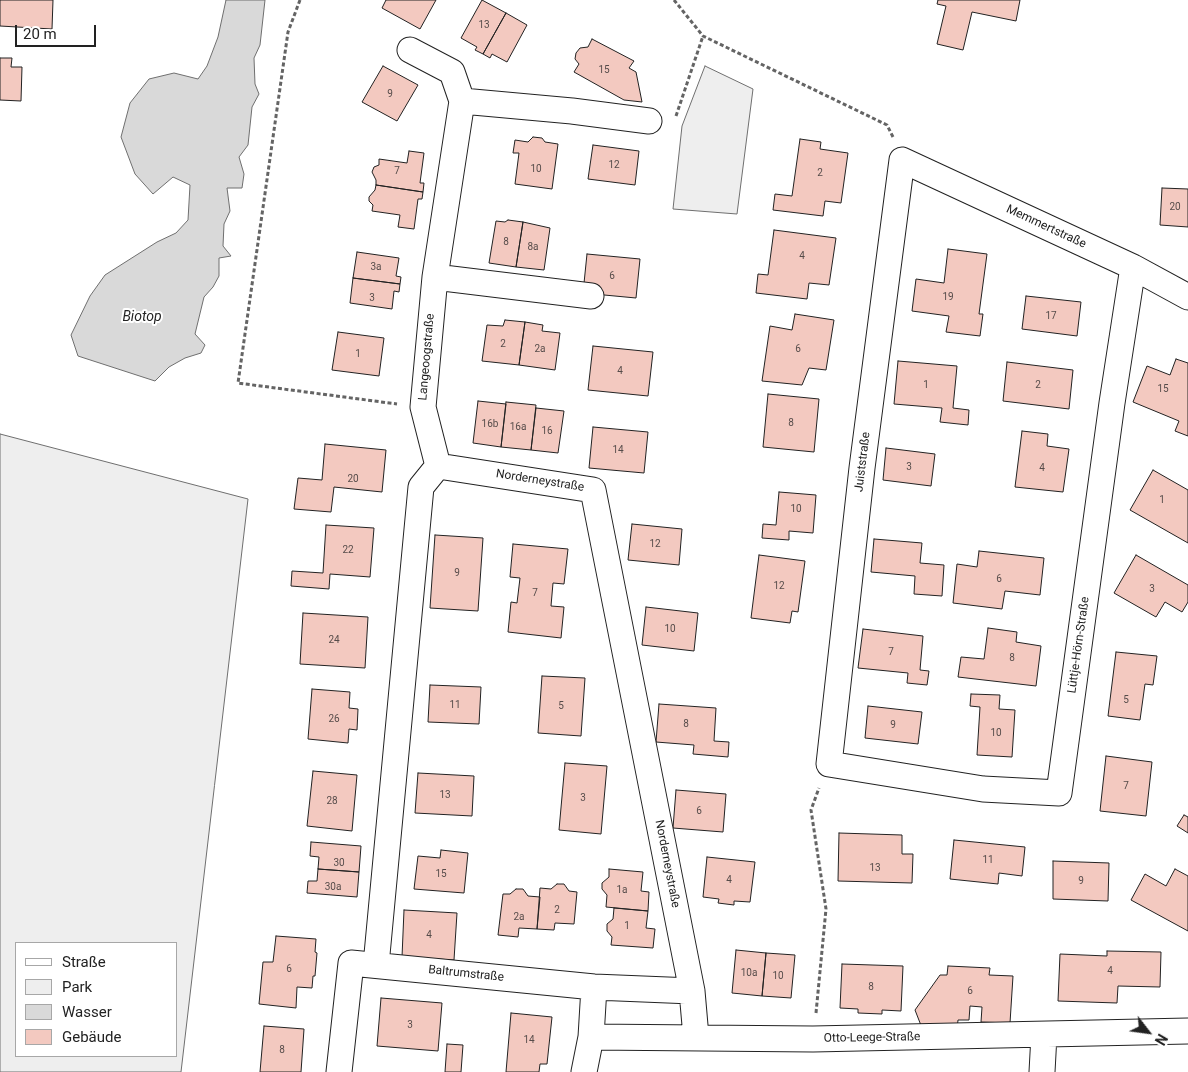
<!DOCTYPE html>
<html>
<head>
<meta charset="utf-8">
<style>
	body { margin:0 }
	#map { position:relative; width:1188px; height:1072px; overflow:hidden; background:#fff; font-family:Roboto,sans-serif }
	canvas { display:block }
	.legend { position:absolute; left:15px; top:942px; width:162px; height:115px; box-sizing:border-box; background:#fff; border:1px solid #a7a7a7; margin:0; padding:6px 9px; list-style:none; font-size:15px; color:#222 }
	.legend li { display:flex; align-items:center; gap:10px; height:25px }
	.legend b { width:25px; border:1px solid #a7a7a7 }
	.north { position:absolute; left:1123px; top:1007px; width:50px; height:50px; -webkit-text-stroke:4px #fff; paint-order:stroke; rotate:120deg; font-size:14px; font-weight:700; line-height:20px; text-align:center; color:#222 }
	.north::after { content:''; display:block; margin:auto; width:18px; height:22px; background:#222; clip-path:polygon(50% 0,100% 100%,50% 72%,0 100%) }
	.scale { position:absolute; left:15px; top:25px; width:81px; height:22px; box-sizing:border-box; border:2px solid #222; border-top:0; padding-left:6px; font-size:15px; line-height:18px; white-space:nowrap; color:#222; -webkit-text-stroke:4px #fff; paint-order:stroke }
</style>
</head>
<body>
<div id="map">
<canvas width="1188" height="1072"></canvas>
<ul class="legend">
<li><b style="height:6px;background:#fff"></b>Straße</li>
<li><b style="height:14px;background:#eee"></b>Park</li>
<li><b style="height:14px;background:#d9d9d9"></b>Wasser</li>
<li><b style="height:14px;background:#f3c9c0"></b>Gebäude</li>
</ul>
<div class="north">N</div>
<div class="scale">20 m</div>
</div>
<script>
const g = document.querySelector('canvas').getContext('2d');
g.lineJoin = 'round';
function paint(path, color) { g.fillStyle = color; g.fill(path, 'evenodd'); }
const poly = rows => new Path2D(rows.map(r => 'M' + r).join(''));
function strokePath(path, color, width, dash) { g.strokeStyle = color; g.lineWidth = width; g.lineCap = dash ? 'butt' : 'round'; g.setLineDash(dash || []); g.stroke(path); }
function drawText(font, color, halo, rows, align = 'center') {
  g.font = font + ' Roboto,sans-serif'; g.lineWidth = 4; g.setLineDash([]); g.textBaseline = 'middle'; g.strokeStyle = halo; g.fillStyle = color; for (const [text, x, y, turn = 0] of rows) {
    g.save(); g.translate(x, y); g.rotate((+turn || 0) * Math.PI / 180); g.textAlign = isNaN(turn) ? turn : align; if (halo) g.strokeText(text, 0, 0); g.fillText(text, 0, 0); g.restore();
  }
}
const green = poly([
	[705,66,753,89,737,214,673,209,682,126,705,66],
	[0,434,248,499,181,1072,0,1072,0,434],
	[176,943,176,1056,16,1056,16,943,176,943]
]);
const water = poly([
	[226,0,265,0,260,45,254,58,255,84,259,94,252,107,248,145,239,157,244,174,242,188,227,188,230,211,224,224,223,246,231,256,219,258,219,276,213,287,204,297,195,334,205,345,201,353,185,358,169,367,155,381,78,356,71,335,90,296,105,275,157,242,176,233,188,220,190,185,173,177,153,194,135,174,121,137,130,103,149,79,174,73,198,79,207,66,218,37,226,0]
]);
const building = poly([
	[0,0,53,0,52,29,0,26,0,0],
	[386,0,436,0,420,29,382,8,386,0],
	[482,0,506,13,483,54,475,50,477,47,461,38,482,0],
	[938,0,1020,0,1016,21,972,12,963,50,937,44,946,6,937,4,938,0],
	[506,13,527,25,507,62,492,54,490,58,483,54,506,13],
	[592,39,634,61,629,68,636,72,642,102,624,100,574,72,579,64,575,59,576,53,580,48,588,47,592,39],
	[0,58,12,58,11,67,22,67,21,101,0,100,0,58],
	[383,66,418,85,397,121,362,102,383,66],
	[533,137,542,138,545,142,558,144,552,189,515,184,519,153,513,153,515,140,528,142,533,137],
	[800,139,821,142,820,149,848,153,841,203,825,201,823,216,773,210,775,194,792,196,800,139],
	[593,145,639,151,635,185,588,179,593,145],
	[409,151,424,153,420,183,424,183,423,192,376,185,376,180,372,172,374,167,379,165,379,159,407,163,409,151],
	[376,185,423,192,422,199,418,199,414,229,398,227,400,215,372,211,373,205,369,201,369,197,375,190,376,185],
	[1162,188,1188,189,1188,227,1160,225,1162,188],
	[508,220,523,222,516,267,489,263,496,221,505,222,508,220],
	[523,222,550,228,544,270,516,267,523,222],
	[774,230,836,238,829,285,809,283,807,299,756,293,758,274,768,275,774,230],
	[948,249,987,254,979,314,983,314,980,336,946,332,949,316,912,311,916,279,944,283,948,249],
	[357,252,399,258,396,276,401,277,400,284,353,278,357,252],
	[587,254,640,259,636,298,583,293,587,254],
	[353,278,400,284,399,292,394,291,392,309,350,303,353,278],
	[1026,296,1081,302,1077,336,1022,329,1026,296],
	[795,314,834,320,826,370,809,368,802,385,762,381,770,326,792,330,795,314],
	[505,320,525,322,519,365,482,361,487,325,503,326,505,320],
	[525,322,543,325,542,331,560,333,555,370,519,365,525,322],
	[338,332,384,338,379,376,332,370,338,332],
	[593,346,653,352,648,396,588,390,593,346],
	[1176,359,1188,363,1188,436,1175,431,1179,421,1133,402,1147,366,1170,375,1176,359],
	[898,361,957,366,953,408,969,410,968,425,940,422,942,408,894,404,898,361],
	[1007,362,1073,370,1069,409,1003,401,1007,362],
	[768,394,819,399,814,452,763,447,768,394],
	[478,401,506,404,501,447,473,443,478,401],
	[506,402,536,405,531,450,501,447,506,402],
	[536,408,564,411,558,453,531,450,536,408],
	[593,427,648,432,644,473,589,468,593,427],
	[1022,431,1048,434,1047,446,1069,449,1063,492,1015,487,1022,431],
	[325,444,386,450,382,492,334,487,331,512,294,509,298,478,322,480,325,444],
	[886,448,935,454,931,486,883,480,886,448],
	[1153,470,1188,490,1188,543,1130,510,1153,470],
	[779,492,816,495,813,533,789,531,789,540,762,538,763,524,776,525,779,492],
	[632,524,682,529,679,565,628,560,632,524],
	[326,525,374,528,370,577,330,574,329,589,291,586,292,571,323,573,326,525],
	[435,535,483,538,478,611,430,608,435,535],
	[874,539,922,543,920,563,944,565,942,596,914,594,915,576,871,572,874,539],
	[513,544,568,549,564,584,553,583,551,606,564,607,561,638,508,632,511,602,517,603,520,578,510,577,513,544],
	[979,551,1044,558,1040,595,1005,591,1002,609,953,603,957,564,977,567,979,551],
	[759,555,805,561,798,612,792,611,790,623,751,618,759,555],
	[1136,555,1188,585,1188,602,1182,612,1165,602,1156,617,1114,593,1136,555],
	[646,607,698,613,694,651,642,645,646,607],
	[303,613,368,617,365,668,300,664,303,613],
	[988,628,1017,632,1016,642,1041,646,1036,686,958,677,961,657,984,659,988,628],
	[863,629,923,636,920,670,929,671,927,685,907,683,908,673,858,668,863,629],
	[1116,652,1157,656,1153,685,1145,684,1140,720,1108,716,1116,652],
	[542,676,585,678,581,736,538,733,542,676],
	[430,685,481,687,479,724,428,722,430,685],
	[312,689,350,692,349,708,358,709,357,730,349,729,348,743,308,739,312,689],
	[971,694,1000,695,999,709,1015,710,1012,757,977,755,980,707,970,706,971,694],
	[659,704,716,708,714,741,729,742,728,757,693,754,694,745,656,742,659,704],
	[868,706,922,712,918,744,865,738,868,706],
	[1106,756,1152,762,1146,816,1100,811,1106,756],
	[565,763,607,766,601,834,559,830,565,763],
	[313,771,357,775,352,831,307,826,313,771],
	[418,773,474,776,472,816,415,813,418,773],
	[676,790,726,794,723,832,673,828,676,790],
	[1184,815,1188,817,1188,833,1177,826,1184,815],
	[839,833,902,835,902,854,913,854,912,883,838,881,839,833],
	[954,840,1025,847,1022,876,999,873,998,884,950,879,954,840],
	[311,842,361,846,359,872,318,869,319,857,310,856,311,842],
	[441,850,468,853,464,893,414,889,418,856,440,858,441,850],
	[707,857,755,862,750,902,734,901,734,905,718,903,719,899,703,897,707,857],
	[1053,861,1109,863,1108,901,1053,899,1053,861],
	[318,869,359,872,357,897,307,893,308,881,317,881,318,869],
	[609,869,643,872,641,891,649,892,648,911,606,907,607,895,602,889,602,883,609,877,609,869],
	[1175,869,1188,876,1188,931,1131,900,1145,874,1166,886,1175,869],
	[557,884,564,884,569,891,577,892,574,924,555,923,554,930,537,929,540,888,551,889,557,884],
	[516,889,523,889,528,896,540,897,537,929,519,928,518,937,498,935,503,894,510,894,516,889],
	[614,908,648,911,646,928,655,929,653,948,611,945,612,937,607,931,607,924,613,919,614,908],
	[404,910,457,913,454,960,402,957,404,910],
	[276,936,316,939,315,952,317,953,315,976,313,976,312,988,297,987,296,1008,259,1004,263,962,273,962,276,936],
	[736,950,766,953,762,996,732,993,736,950],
	[1107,951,1161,952,1160,987,1118,986,1117,1003,1058,1001,1060,954,1107,956,1107,951],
	[766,953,795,955,791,998,762,996,766,953],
	[842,964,903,966,901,1011,882,1010,882,1014,858,1013,858,1009,840,1008,842,964],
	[948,966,990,968,989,975,1013,976,1010,1023,981,1022,982,1007,970,1006,969,1020,958,1020,957,1030,922,1028,915,1010,940,975,947,975,948,966],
	[381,998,442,1003,438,1051,377,1046,381,998],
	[511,1013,552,1017,547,1064,540,1064,539,1072,506,1072,511,1013],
	[264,1026,304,1029,301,1072,260,1072,264,1026],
	[447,1044,463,1045,461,1072,445,1072,447,1044]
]);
const path = poly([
	[300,0,288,32,238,383,397,404],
	[674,0,703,36,887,125,893,137],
	[676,116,703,36],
	[816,1013,826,909,811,810,819,788]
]);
const street = poly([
	[410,50,452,72,462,101],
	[1133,267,1112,403,1059,793,983,789,829,764,862,468,902,160,1133,267,1188,297],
	[435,277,591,296],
	[438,466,423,407,435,277,462,101,572,111,649,121],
	[376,965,421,487,438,466,593,490,692,991,696,1037],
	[591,1037,594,987],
	[339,1072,351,963,594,987,692,991],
	[584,1072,591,1037,813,1039,1188,1031],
	[1042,1072,1044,1035]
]);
const numberNames = [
	["13",484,25],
	["15",604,70],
	["9",390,94],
	["12",614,165],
	["10",536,169],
	["7",397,171],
	["2",820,173],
	["20",1175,207],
	["8",506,242],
	["8a",533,247],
	["4",802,256],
	["3a",376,267],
	["6",612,276],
	["19",948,297],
	["3",372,298],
	["17",1051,316],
	["2",503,344],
	["2a",540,349],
	["6",798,349],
	["1",358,354],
	["4",620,371],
	["1",926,385],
	["2",1038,385],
	["15",1163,389],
	["8",791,423],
	["16b",490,424],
	["16a",518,427],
	["16",547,431],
	["14",618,450],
	["3",909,467],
	["4",1042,468],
	["20",353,479],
	["1",1162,500],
	["10",796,509],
	["12",655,544],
	["22",348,550],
	["9",457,573],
	["6",999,579],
	["12",779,586],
	["3",1152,589],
	["7",535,593],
	["10",670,629],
	["24",334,640],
	["7",891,652],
	["8",1012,658],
	["5",1126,700],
	["11",455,705],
	["5",561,706],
	["26",334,719],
	["8",686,724],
	["9",893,725],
	["10",996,733],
	["7",1126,786],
	["13",445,795],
	["3",583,798],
	["28",332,801],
	["6",699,811],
	["11",988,860],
	["30",339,863],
	["13",875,868],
	["15",441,874],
	["4",729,880],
	["9",1081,881],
	["30a",333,887],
	["1a",622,890],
	["2",557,910],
	["2a",519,917],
	["1",627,926],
	["4",429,935],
	["6",289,969],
	["4",1110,971],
	["10a",749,973],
	["10",778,976],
	["8",871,987],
	["6",970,991],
	["3",410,1025],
	["14",529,1040],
	["8",282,1050]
];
const streetNames = [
	["Memmertstraße",1046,227,25],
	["Langeoogstraße",427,357,-85],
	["Juiststraße",863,462,-83],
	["Norderneystraße",540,481,9],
	["Lüttje-Hörn-Straße",1079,645,-82],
	["Norderneystraße",667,864,79],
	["Baltrumstraße",466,974,6],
	["Otto-Leege-Straße",872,1038,-1]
];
const waterNames = [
	["Biotop",142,317]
];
paint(green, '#eee');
strokePath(green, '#6f6f6f', 1);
paint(water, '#d9d9d9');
strokePath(water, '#6f6f6f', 1);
paint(building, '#f3c9c0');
strokePath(building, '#222', 1);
strokePath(street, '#222', 27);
strokePath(path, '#646464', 3, [4, 2.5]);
strokePath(street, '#fff', 25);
drawText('10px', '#564c4a', null, numberNames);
drawText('12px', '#222', '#fff', streetNames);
drawText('italic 14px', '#222', '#fff', waterNames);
</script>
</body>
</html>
